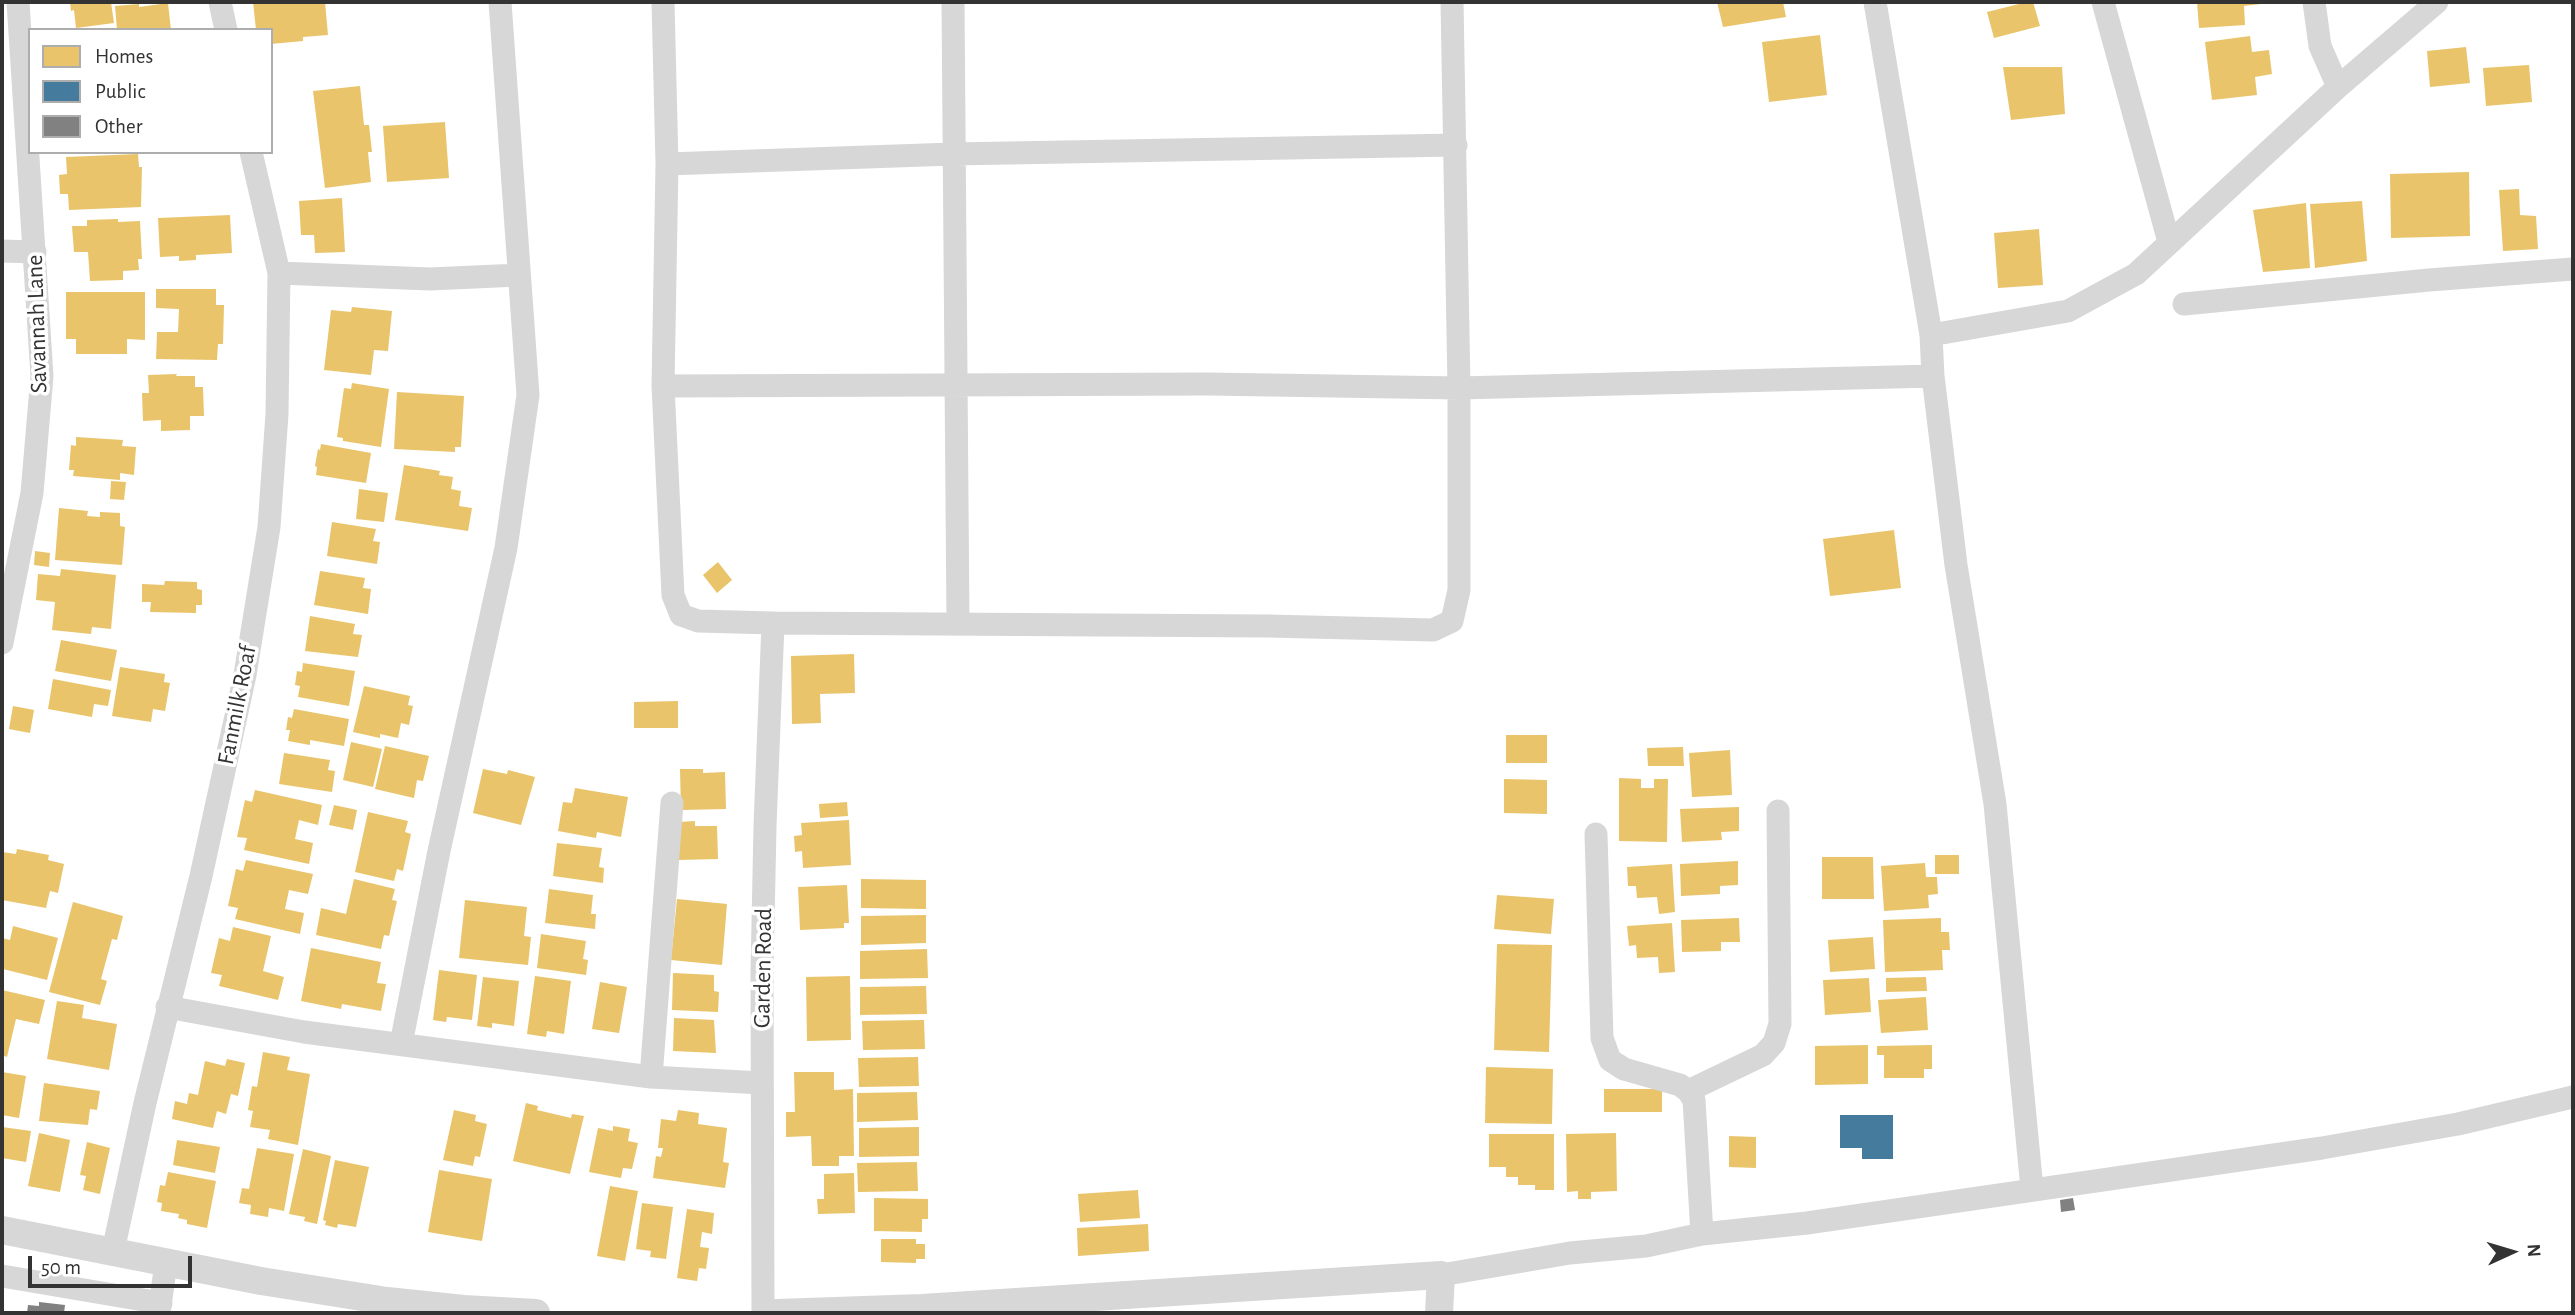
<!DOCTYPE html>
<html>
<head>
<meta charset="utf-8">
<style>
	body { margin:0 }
	#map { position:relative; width:2575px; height:1315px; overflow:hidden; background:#fff; font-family:"Alegreya Sans",sans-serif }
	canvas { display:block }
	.frame { position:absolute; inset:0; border:4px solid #333; pointer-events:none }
	.legend { position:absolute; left:28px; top:28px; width:245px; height:126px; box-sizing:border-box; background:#fff; border:2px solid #adadad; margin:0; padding:9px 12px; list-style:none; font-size:21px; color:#333 }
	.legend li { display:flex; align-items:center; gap:14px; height:35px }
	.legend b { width:35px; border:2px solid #adadad }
	.north { position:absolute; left:2477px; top:1217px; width:70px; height:70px; -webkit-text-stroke:5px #fff; paint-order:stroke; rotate:86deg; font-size:19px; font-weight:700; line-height:28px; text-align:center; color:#333 }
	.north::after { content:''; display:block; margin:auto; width:24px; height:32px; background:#333; clip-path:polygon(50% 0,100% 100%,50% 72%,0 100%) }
	.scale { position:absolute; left:28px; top:1256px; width:164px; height:32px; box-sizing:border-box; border:4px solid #333; border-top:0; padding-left:9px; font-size:21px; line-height:24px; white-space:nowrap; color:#333; -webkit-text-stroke:5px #fff; paint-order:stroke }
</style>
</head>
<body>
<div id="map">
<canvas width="2575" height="1315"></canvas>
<div class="frame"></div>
<ul class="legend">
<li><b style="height:19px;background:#e9c46a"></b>Homes</li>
<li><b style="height:19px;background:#457b9d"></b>Public</li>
<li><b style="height:19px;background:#818181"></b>Other</li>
</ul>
<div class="north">N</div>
<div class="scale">50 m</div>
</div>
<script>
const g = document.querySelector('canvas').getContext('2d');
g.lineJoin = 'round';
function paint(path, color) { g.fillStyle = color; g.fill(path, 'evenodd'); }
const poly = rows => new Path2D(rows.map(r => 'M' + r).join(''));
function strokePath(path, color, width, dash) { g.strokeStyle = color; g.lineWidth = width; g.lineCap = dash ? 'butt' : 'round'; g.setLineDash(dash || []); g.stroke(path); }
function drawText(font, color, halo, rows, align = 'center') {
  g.font = font + ' "Alegreya Sans",sans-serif'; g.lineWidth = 7; g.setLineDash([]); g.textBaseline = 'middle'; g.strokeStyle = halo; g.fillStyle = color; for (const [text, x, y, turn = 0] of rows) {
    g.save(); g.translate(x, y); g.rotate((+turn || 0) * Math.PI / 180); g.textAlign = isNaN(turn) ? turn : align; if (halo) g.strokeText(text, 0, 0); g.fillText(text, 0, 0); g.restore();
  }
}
const homes = poly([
	[70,2,111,2,114,23,76,28,74,10,71,11],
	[253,2,325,2,328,35,303,37,303,41,271,44,271,30,256,30],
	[1717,2,1783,2,1786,17,1723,27],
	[2027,2,2033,2,2040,26,1994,38,1987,12],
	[2197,2,2261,2,2261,4,2244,6,2245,25,2199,28],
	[168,3,171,30,117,30,115,6,139,4,139,7],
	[1820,35,1827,95,1769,102,1762,42],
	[2250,36,2252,52,2269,50,2272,74,2255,77,2257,95,2212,100,2205,42],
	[2466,47,2470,83,2430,87,2427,51],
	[2529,65,2532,102,2486,106,2483,68],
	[2003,67,2062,67,2065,114,2011,120],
	[360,86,364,125,369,125,372,152,368,152,371,182,325,188,313,91],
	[445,122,449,178,387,182,383,126],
	[138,154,139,167,142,167,141,207,69,210,68,194,60,194,59,175,67,174,66,157],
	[2469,172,2470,236,2391,238,2390,174],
	[2519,189,2520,215,2536,216,2538,249,2503,251,2499,190],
	[342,198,345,252,315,253,314,235,301,235,299,201],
	[2362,201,2367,261,2315,268,2310,204],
	[2306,203,2310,268,2263,272,2253,210],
	[230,215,232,253,196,255,196,260,179,261,179,256,160,257,158,218],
	[118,219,118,222,140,221,142,259,138,259,139,270,123,271,123,280,90,281,88,252,74,252,72,226,87,226,87,220],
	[2039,229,2043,285,1998,288,1994,233],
	[156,289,216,289,216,305,224,305,223,344,218,344,217,360,156,359,157,332,178,332,179,309,156,308],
	[66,292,145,292,145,340,127,339,127,354,76,354,76,339,66,339],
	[352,307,392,311,388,351,374,350,371,375,324,370,331,310,351,312],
	[177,374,176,376,195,376,195,387,203,387,204,416,190,416,190,430,161,431,161,420,143,421,142,393,149,393,148,375],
	[352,383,389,389,381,447,343,441,343,438,337,437,344,388,351,389],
	[397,392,464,396,461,447,455,447,455,452,394,449],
	[76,437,123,440,122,446,136,447,134,475,120,473,120,480,73,476,74,470,69,470,71,445,76,446],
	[321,444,371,453,366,483,316,475,317,467,315,466,318,449,320,450],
	[404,465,440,471,439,475,453,477,451,489,461,491,459,506,472,508,468,531,395,520],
	[111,481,126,482,124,500,110,499],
	[359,489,388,493,384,522,356,519],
	[59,508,88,511,87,516,100,517,100,512,120,513,120,526,125,527,122,565,55,560],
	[332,522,376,529,373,541,380,542,377,564,327,556],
	[1894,530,1901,588,1830,596,1823,539],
	[35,551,50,553,49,567,34,565],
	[718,562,732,580,717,593,703,575],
	[61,569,116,575,111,629,92,627,91,634,52,630,55,602,36,600,38,574,60,576],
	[320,571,365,578,363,588,371,589,368,614,314,605],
	[165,581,197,582,197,589,202,590,202,605,196,605,196,613,150,612,151,602,142,602,142,584,164,585],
	[310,616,355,624,353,634,362,635,358,657,305,651],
	[61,640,117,650,111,681,55,671],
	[854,654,855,693,820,694,821,723,792,724,791,656],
	[303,663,355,671,349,706,298,697,300,686,295,685,297,671,302,672],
	[120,667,165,674,164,682,170,683,165,711,153,709,151,722,112,716],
	[53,679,111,690,108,706,94,704,92,717,48,709],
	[364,686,410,696,408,705,413,706,409,725,401,723,398,738,380,734,380,738,353,732],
	[678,701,678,728,634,728,634,702],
	[13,706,34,710,30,733,9,729],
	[294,709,349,719,344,746,310,740,310,745,288,741,290,730,286,730,288,717,292,718],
	[1506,735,1547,735,1547,763,1506,763],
	[351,742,382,749,373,787,343,780],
	[385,746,429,756,423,781,417,780,414,798,375,789],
	[1683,747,1684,766,1648,766,1647,748],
	[1730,750,1732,795,1692,797,1689,753],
	[284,753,330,760,328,770,335,771,332,792,279,784],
	[483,769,507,774,508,770,535,777,521,825,473,813],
	[680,769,703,769,703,773,725,772,726,809,681,810],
	[1619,778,1641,779,1641,788,1654,788,1654,779,1668,779,1667,842,1619,841],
	[1504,779,1547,780,1547,814,1504,813],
	[575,788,628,797,621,837,597,832,596,838,558,831,563,802,572,803],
	[255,790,322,805,318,825,299,820,295,839,313,843,309,864,244,850,247,838,237,837,245,800,252,802],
	[847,802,848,816,820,818,819,804],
	[334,805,357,810,353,830,329,825],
	[1739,807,1739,831,1721,832,1722,840,1682,842,1680,809],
	[368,812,408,821,405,832,411,834,403,871,397,869,394,881,355,872],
	[849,820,851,865,803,868,802,851,795,852,794,836,802,835,801,823],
	[695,821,695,826,717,826,718,859,678,860,678,822],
	[557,843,602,848,599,867,604,868,603,883,553,876],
	[17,849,49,855,48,860,64,864,58,893,50,891,46,908,2,900,2,852,16,854],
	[1935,855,1959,855,1959,874,1935,874],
	[1822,857,1873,857,1874,899,1822,899],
	[246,860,313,874,308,894,289,890,285,909,304,913,300,934,235,919,238,908,228,906,236,869,243,871],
	[1738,861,1738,885,1720,886,1720,894,1681,896,1680,864],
	[1925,863,1926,877,1937,877,1938,894,1928,895,1929,908,1884,911,1881,866],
	[1672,864,1675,912,1659,914,1657,897,1637,898,1636,886,1628,886,1627,867],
	[354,879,395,889,392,900,397,901,389,936,384,935,381,949,316,935,321,908,346,914],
	[861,879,926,880,926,909,861,908],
	[847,885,849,923,844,923,844,928,800,930,798,887],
	[549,889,593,895,591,914,596,914,595,929,545,923],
	[1497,895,1554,899,1551,934,1494,929],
	[677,899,727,904,722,965,671,960],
	[465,900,527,907,524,936,531,937,528,965,459,958],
	[73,902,123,916,117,940,112,939,101,979,107,981,100,1005,49,992],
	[926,915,926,943,861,945,861,916],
	[1739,918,1740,942,1721,942,1721,951,1682,952,1681,920],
	[1941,918,1941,932,1949,932,1950,950,1942,950,1943,970,1885,972,1883,920],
	[1672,923,1675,972,1659,973,1658,957,1637,958,1636,945,1629,946,1627,926],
	[13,926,58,938,47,980,3,969,2,938,10,940],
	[233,927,271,936,263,971,284,977,278,1000,219,986,222,975,211,973,219,938,230,941],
	[541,934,586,941,583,959,588,960,586,975,537,968],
	[1873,937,1875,969,1830,972,1828,940],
	[1497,944,1552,945,1549,1052,1494,1050],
	[311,948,381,962,377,983,386,984,381,1011,342,1004,341,1009,301,1001],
	[927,949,928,978,860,979,860,951],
	[439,970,477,975,472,1020,447,1017,446,1022,433,1020],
	[673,973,714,975,714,991,719,992,718,1012,672,1010],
	[535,976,571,981,564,1034,547,1031,546,1037,527,1034],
	[850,976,851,1040,807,1041,806,977],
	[483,977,519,981,514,1026,492,1023,492,1028,477,1026],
	[1926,977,1927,991,1886,992,1886,978],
	[1869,978,1871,1012,1825,1015,1823,980],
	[600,982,627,987,619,1033,592,1029],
	[926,986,927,1014,860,1015,860,987],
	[2,990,45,1000,39,1024,16,1019,7,1057,2,1055],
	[1926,997,1928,1030,1881,1033,1878,1000],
	[57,1001,84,1005,82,1018,117,1024,109,1070,47,1059],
	[674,1018,714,1020,716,1053,673,1051],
	[924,1020,925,1049,863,1050,862,1021],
	[1868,1045,1868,1084,1815,1085,1815,1046],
	[1932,1045,1932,1069,1924,1069,1924,1078,1884,1078,1884,1055,1877,1055,1877,1046],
	[263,1052,290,1057,287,1070,310,1074,298,1145,268,1139,270,1130,250,1127,253,1111,248,1110,252,1086,257,1087],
	[918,1057,919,1086,859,1087,858,1058],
	[227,1059,245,1063,238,1096,231,1094,226,1114,217,1111,213,1128,172,1119,175,1101,187,1104,189,1093,198,1095,205,1061,225,1066],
	[1486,1067,1553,1069,1552,1124,1485,1123],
	[2,1072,26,1076,19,1118,2,1115],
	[794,1072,834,1072,834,1090,853,1089,854,1156,839,1156,839,1166,812,1166,811,1136,786,1137,786,1112,795,1112],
	[44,1083,100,1091,97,1110,90,1109,88,1125,39,1121],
	[1604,1089,1662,1089,1662,1112,1604,1112],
	[917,1092,918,1120,857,1122,857,1093],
	[526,1103,538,1106,537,1110,571,1118,572,1114,584,1116,570,1174,513,1161],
	[454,1110,476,1115,475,1121,487,1124,480,1157,475,1156,473,1166,443,1160],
	[678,1110,699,1113,698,1124,727,1128,723,1162,729,1163,725,1188,653,1178,656,1156,661,1157,663,1148,658,1148,661,1119,676,1121],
	[613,1126,630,1129,628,1141,638,1143,632,1169,623,1168,621,1178,589,1172,598,1128,613,1131],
	[2,1127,31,1131,26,1162,2,1158],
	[919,1127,919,1156,859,1157,859,1128],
	[39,1133,70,1140,60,1192,28,1186],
	[1616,1133,1617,1191,1591,1192,1591,1199,1578,1199,1578,1191,1567,1192,1566,1134],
	[1489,1134,1554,1134,1554,1190,1535,1190,1535,1185,1518,1185,1518,1177,1506,1177,1506,1167,1489,1167],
	[1729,1136,1756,1137,1756,1168,1729,1167],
	[177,1140,220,1147,215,1173,173,1165],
	[87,1142,110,1148,100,1194,83,1190,86,1176,80,1175],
	[257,1148,294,1154,284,1211,269,1208,268,1217,250,1214,251,1205,239,1203,242,1188,249,1189],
	[303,1149,331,1156,317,1224,304,1221,305,1217,289,1214],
	[335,1160,369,1167,356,1227,338,1224,337,1228,325,1225,326,1221,323,1220],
	[917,1162,918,1191,858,1192,857,1163],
	[439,1170,492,1179,482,1241,428,1232],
	[168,1172,216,1181,207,1228,187,1224,187,1220,178,1218,179,1214,161,1211,162,1203,157,1202,160,1185,165,1186],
	[854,1173,855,1213,818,1214,817,1199,824,1199,824,1174],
	[610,1186,638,1191,625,1261,597,1256],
	[1138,1190,1140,1218,1080,1222,1078,1194],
	[874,1198,928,1199,928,1219,922,1219,922,1232,874,1231],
	[642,1203,673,1207,666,1259,650,1257,651,1251,636,1249],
	[687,1209,714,1213,712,1234,702,1232,700,1247,709,1248,706,1269,699,1268,697,1281,677,1278],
	[1148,1224,1149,1251,1078,1256,1077,1228],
	[881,1239,916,1239,916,1244,925,1244,925,1259,916,1259,916,1263,881,1262]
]);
const public = poly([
	[1840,1115,1893,1115,1893,1159,1862,1159,1862,1148,1840,1148]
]);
const building = poly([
	[2073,1198,2075,1210,2061,1212,2060,1200],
	[39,1302,65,1305,64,1313,27,1313,28,1305,39,1306]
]);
const minor = poly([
	[220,2,226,30],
	[663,2,667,164,663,386,673,595,681,615,698,621,773,623,1268,626,1433,630,1452,621,1459,590,1459,388,1452,2],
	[953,2,958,623],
	[1875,2,1931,335,1933,376,1956,565,1995,804,2032,1189],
	[2103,2,2169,242],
	[2314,2,2320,46,2338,87],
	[667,164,953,154,1456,145],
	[2,251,35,252],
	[279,273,430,279,519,275],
	[2184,304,2429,280,2573,269],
	[1931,335,2068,311,2136,274,2338,87,2437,2],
	[663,386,1208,384,1459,388,1933,376],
	[2,643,32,493,42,376,18,2],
	[1596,834,1602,1038,1610,1060,1624,1069,1680,1085,1688,1091,1694,1100,1702,1234],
	[167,1007,304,1032,651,1077,762,1083],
	[401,1044,439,851,506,548,528,395,500,2],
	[651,1077,672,803],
	[1688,1091,1763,1055,1774,1043,1780,1024,1778,811],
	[113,1251,145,1103,201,876,245,675,269,527,277,414,279,273,251,152],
	[1441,1275,1570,1253,1646,1246,1702,1234,1807,1223,2322,1148,2458,1124,2573,1097],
	[2,1276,161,1303],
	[159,1313,166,1263],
	[763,1313,762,972,765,826,773,623]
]);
const tertiary = poly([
	[2,1230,261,1281,387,1301,464,1309,536,1313],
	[777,1313,922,1308,1441,1275,1439,1313]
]);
const streetNames = [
	["Savannah Lane",37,324,-92],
	["Fanmilk Roaf",237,705,-79],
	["Garden Road",763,968,-89]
];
paint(homes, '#e9c46a');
paint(public, '#457b9d');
paint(building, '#818181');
strokePath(minor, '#d7d7d7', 23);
strokePath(tertiary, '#d7d7d7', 28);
drawText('24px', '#333', '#fff', streetNames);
</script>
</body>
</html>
